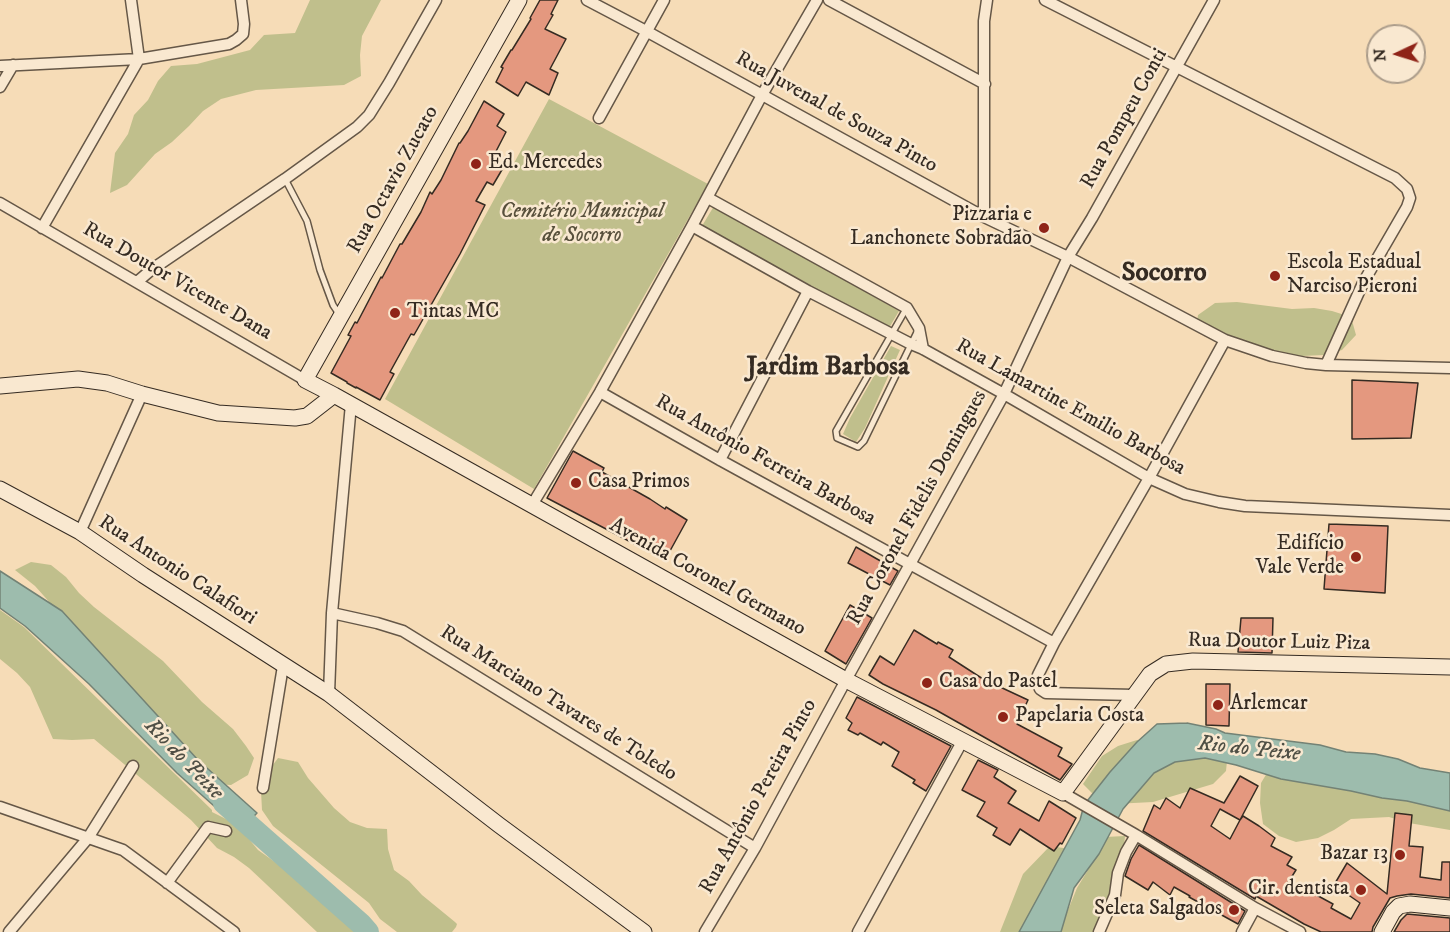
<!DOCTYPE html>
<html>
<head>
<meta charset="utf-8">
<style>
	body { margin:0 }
	#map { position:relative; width:1450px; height:932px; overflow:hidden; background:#f6dcb7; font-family:"IM FELL DW Pica",serif }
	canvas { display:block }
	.north { position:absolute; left:1366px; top:24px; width:60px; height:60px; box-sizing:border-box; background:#f9e8d0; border:2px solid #ab9c8a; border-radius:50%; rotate:266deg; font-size:16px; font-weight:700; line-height:24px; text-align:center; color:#352b22 }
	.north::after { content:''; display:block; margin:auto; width:21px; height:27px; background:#8f2418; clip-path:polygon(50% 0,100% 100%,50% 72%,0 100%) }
</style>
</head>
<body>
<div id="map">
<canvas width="1450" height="932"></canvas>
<div class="north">N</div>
</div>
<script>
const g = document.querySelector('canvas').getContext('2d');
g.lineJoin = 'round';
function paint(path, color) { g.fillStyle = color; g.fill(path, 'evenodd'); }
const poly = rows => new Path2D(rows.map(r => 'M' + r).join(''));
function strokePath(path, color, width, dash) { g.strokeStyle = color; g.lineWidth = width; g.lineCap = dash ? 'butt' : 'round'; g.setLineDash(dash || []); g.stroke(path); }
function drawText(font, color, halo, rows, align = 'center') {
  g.font = font + ' "IM FELL DW Pica",serif'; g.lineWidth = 5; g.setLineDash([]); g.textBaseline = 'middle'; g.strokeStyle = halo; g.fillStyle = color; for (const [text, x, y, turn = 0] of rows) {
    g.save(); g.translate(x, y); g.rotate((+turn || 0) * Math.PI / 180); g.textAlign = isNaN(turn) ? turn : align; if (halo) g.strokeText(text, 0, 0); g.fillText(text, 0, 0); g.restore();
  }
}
const green = poly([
	[310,0,381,0,362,36,360,55,361,76,344,85,256,90,221,99,203,111,189,126,172,142,155,154,127,185,110,193,115,153,128,134,134,115,148,100,158,81,171,66,197,64,250,50,264,35,295,33],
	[549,99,708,184,534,489,385,399],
	[714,206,899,311,889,328,702,226],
	[1237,302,1292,309,1314,308,1332,311,1351,317,1356,335,1342,350,1324,355,1302,356,1284,354,1228,335,1210,333,1196,328,1198,315,1215,303],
	[891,346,900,350,865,428,856,442,843,434,850,418],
	[31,562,51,565,66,577,79,593,94,607,163,661,202,702,233,729,246,746,254,758,248,775,231,785,212,784,35,586,15,570],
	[0,610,24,627,212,810,212,812,230,821,245,834,258,850,337,906,337,909,354,917,368,932,317,932,249,868,234,857,217,848,191,820,94,739,72,740,53,739,30,687,17,673,0,659],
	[1195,736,1228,751,1226,771,1213,784,1153,802,1114,804,1097,798,1083,784,1102,756,1118,746,1137,740],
	[278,758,298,762,308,778,334,808,350,822,367,828,387,829,388,849,394,870,409,881,422,895,455,922,457,924,456,927,452,932,397,932,380,919,369,903,273,826,262,810,261,791,267,773],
	[1270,768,1450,795,1450,830,1409,823,1389,817,1351,819,1334,830,1318,838,1296,842,1279,836,1263,824,1260,803,1261,783],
	[1125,836,1123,856,1101,932,1059,932,1077,888,1088,870,1094,853,1105,837],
	[1050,846,1070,849,1036,932,1000,932,1023,874]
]);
const water = poly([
	[0,571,62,611,198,760,257,813,241,830,177,773,89,684,25,626,0,608,0,571],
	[1187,723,1216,729,1225,733,1320,745,1346,752,1375,754,1398,759,1420,768,1450,773,1450,811,1407,801,1382,798,1351,791,1281,779,1236,765,1205,758,1175,762,1154,773,1123,809,1099,854,1074,888,1061,932,1019,932,1080,820,1084,805,1110,772,1137,742,1157,724,1187,723]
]);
const river = poly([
	[224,803,361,924,368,932]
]);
const building = poly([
	[540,0,558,0,551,14,553,15,545,29,566,39,550,69,558,73,549,95,526,82,518,96,496,82,503,68,501,67,511,50,512,50,531,19,530,18,540,0],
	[484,101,504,114,497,126,506,132,491,161,503,168,493,185,487,182,476,201,485,205,460,254,414,335,411,334,390,372,394,374,380,400,356,387,356,388,347,383,347,382,331,373,351,336,348,335,355,322,357,323,381,277,382,278,400,244,402,244,421,212,430,192,432,194,441,180,459,143,460,143,468,131,484,101],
	[1352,380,1418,383,1411,438,1352,439,1352,380],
	[573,451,604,468,602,472,650,499,665,509,666,507,687,520,665,560,547,498,573,451],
	[1329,524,1388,526,1385,593,1324,589,1329,524],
	[856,547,898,571,890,585,848,563,856,547],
	[850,605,872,618,846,664,825,651,850,605],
	[1241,618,1273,618,1272,653,1238,652,1241,618],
	[914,630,937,644,938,642,953,650,949,657,983,679,1028,700,1017,724,1062,748,1058,756,1072,764,1060,780,936,710,883,684,869,675,880,656,894,665,914,630],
	[1206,684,1230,684,1229,726,1206,725,1206,684],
	[857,697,951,746,926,791,913,783,915,780,892,766,899,752,883,742,881,745,860,733,858,735,848,730,852,723,846,718,857,697],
	[978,760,998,770,994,777,1016,791,1008,803,1039,821,1049,801,1076,818,1062,844,1060,843,1054,851,1020,829,1010,845,993,835,997,828,977,816,985,802,962,790,978,760],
	[1240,776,1258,786,1240,820,1243,816,1259,826,1275,838,1271,846,1292,857,1287,865,1296,870,1287,884,1308,894,1309,891,1333,904,1331,908,1351,919,1360,903,1334,885,1347,863,1387,894,1395,813,1412,815,1409,846,1423,847,1420,877,1441,880,1442,862,1450,862,1450,898,1411,894,1397,896,1390,898,1373,927,1372,932,1321,932,1304,924,1256,896,1255,899,1143,831,1154,805,1160,809,1166,798,1180,808,1190,788,1224,803,1240,776],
	[1220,809,1240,820,1230,839,1211,826,1220,809],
	[1139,845,1245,911,1238,924,1189,897,1190,896,1174,887,1170,895,1153,882,1148,890,1125,876,1131,859,1139,845],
	[1407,914,1450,918,1450,932,1394,932,1401,920,1407,914]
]);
const lane = poly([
	[285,179,307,221,320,270,333,305,339,314],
	[906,309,836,431,837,438,858,447,864,441,918,330]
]);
const street = poly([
	[587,0,646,31,984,217,1068,257,1225,340,1272,356,1306,363,1326,365,1450,368],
	[829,0,985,84],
	[1045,0,1395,178,1407,189,1410,198,1407,207,1363,283,1326,365],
	[0,66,139,59,229,44,236,40,243,34,244,24,241,0],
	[0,87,13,65],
	[599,118,664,0],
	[708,198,907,308,919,328,923,349],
	[0,203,305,380],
	[984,217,984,21,987,0],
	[692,226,808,291,911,344,923,349,1004,394,1149,478,1185,494,1219,502,1245,506,1450,515],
	[42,228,139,59,131,0],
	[137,282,151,270,285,179,357,127,369,115,389,83,436,0],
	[600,392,720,460,1054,643],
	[720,460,808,291],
	[532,505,600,392,692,226,762,95,817,0],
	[80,532,142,394],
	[332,613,377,623,403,631,755,848],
	[329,694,332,613,351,404],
	[1134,695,1046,693,1040,689,1037,682,1038,675,1054,643,1149,478,1225,340],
	[263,788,283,666],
	[1063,793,1136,835,1255,908,1300,932],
	[0,807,123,850,234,932],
	[167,883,208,827,226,831],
	[9,932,88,838,133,766],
	[705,932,755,848,846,680,1004,394,1068,257,1092,218,1214,0],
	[858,932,963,740],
	[1099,932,1115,895,1118,873,1126,852,1136,835],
	[1242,932,1255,908]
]);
const secondary = poly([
	[519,0,305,380,334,395,846,680,1063,793,1150,674,1166,664,1193,661,1450,667],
	[0,386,78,379,107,383,142,394,218,413,295,418,307,416,334,395],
	[0,489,80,532,143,575,329,694,499,825,644,932],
	[1382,932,1393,912,1399,906,1410,904,1450,908]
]);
const markers = [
	[476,164,6,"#8f2418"],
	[1044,228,6,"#8f2418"],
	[1275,276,6,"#8f2418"],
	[395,313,6,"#8f2418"],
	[576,483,6,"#8f2418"],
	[1356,557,6,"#8f2418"],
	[927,683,6,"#8f2418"],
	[1218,705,6,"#8f2418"],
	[1003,717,6,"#8f2418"],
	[1400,855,6,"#8f2418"],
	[1361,890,6,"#8f2418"],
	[1234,910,6,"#8f2418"]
];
const streetNames = [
	["Rua Juvenal de Souza Pinto",836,113,29],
	["Rua Pompeu Conti",1125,119,-61],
	["Rua Octavio Zucato",394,180,-61],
	["Rua Doutor Vicente Dana",177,282,30],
	["Rua Lamartine Emilio Barbosa",1070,408,29],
	["Rua Antônio Ferreira Barbosa",765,461,29],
	["Rua Coronel Fidelis Domingues",918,508,-61],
	["Rua Antonio Calafiori",177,571,33],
	["Avenida Coronel Germano",707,578,29],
	["Rua Doutor Luiz Piza",1279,643,1],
	["Rua Marciano Tavares de Toledo",558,704,32],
	["Rua Antônio Pereira Pinto",759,797,-61]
];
const poiNames = [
	["Ed. Mercedes",488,164],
	["Pizzaria e",1032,216,"right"],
	["Lanchonete Sobradão",1032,240,"right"],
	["Escola Estadual",1287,264],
	["Narciso Pieroni",1287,288],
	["Tintas MC",407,313],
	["Casa Primos",588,483],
	["Edifício",1344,545,"right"],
	["Vale Verde",1344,569,"right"],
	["Casa do Pastel",939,683],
	["Arlemcar",1230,705],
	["Papelaria Costa",1015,717],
	["Bazar 13",1388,855,"right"],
	["Cir. dentista",1349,890,"right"],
	["Seleta Salgados",1222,910,"right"]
];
const parkNames = [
	["Cemitério Municipal",582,213],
	["de Socorro",582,237]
];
const waterNames = [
	["Rio do Peixe",1249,750,6],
	["Rio do Peixe",183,760,46]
];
const districtNames = [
	["Socorro",1164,274],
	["Jardim Barbosa",828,368]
];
paint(green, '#c0bf8c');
paint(water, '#9dbcad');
strokePath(water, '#738275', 1.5);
strokePath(river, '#9dbcad', 22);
paint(building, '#e4987f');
strokePath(building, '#352b22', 1.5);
strokePath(lane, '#655747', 8);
strokePath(street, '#655747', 13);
strokePath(secondary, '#352b22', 17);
strokePath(lane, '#f9e8d0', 5);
strokePath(street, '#f9e8d0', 10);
strokePath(secondary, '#f9e8d0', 15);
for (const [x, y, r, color] of markers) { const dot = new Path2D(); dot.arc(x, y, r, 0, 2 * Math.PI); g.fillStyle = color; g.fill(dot); strokePath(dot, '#f9e8d0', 2); }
drawText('21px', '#352b22', '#f9e8d0', streetNames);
drawText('21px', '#352b22', '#f9e8d0', poiNames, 'left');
drawText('italic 21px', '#58503c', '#f9e8d0', parkNames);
drawText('italic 22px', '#4f4f45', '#f9e8d0', waterNames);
drawText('bold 27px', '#352b22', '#f9e8d0', districtNames);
</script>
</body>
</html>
